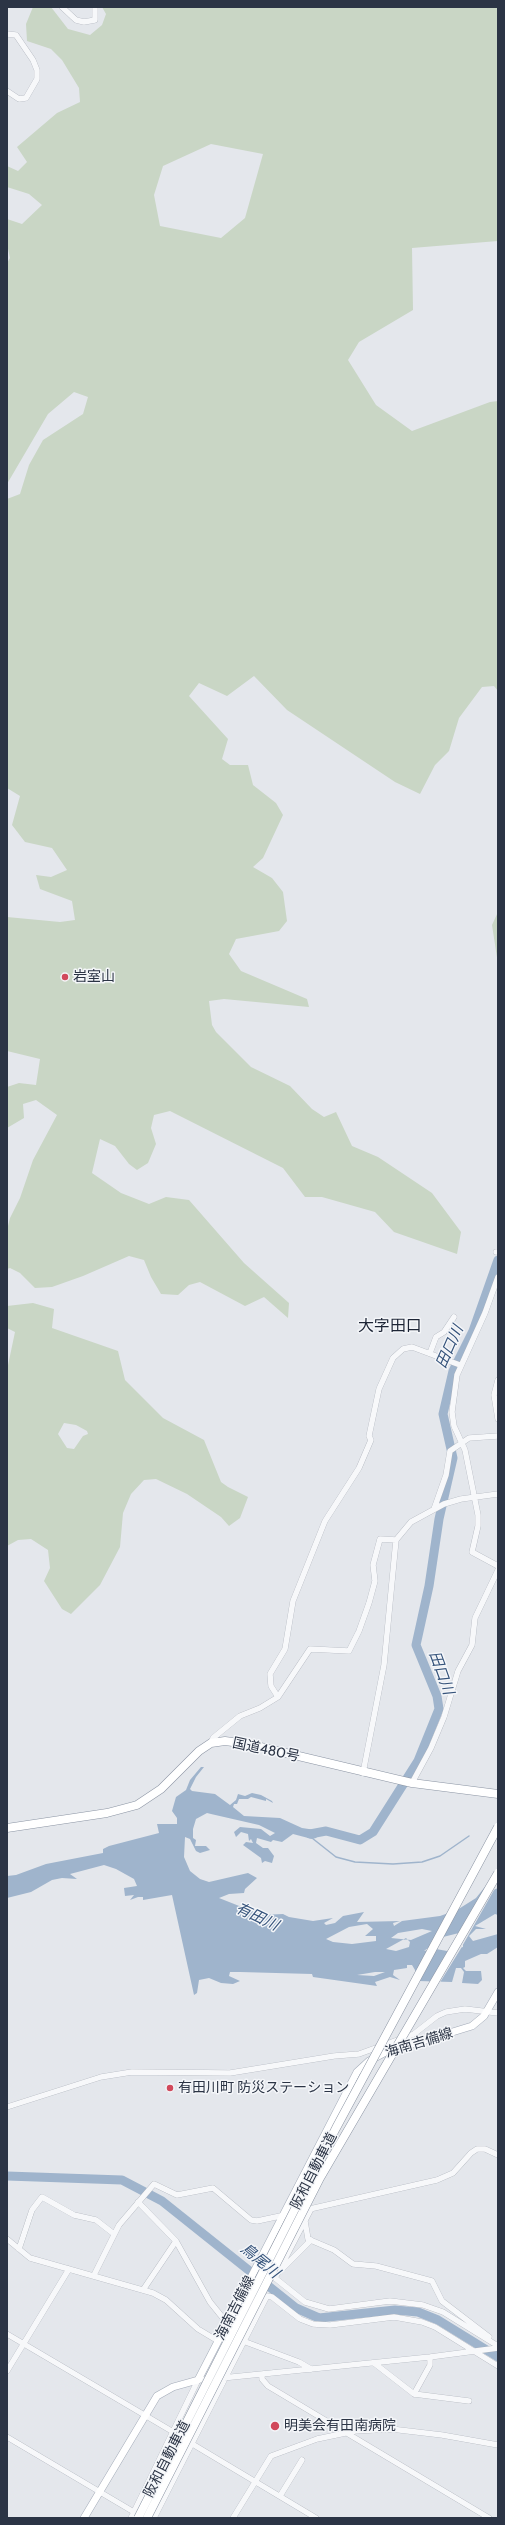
<!DOCTYPE html>
<html>
<head>
<meta charset="utf-8">
<style>
	body { margin:0 }
	#map { position:relative; width:505px; height:2525px; overflow:hidden; background:#e4e7ec; font-family:Cabin,sans-serif }
	canvas { display:block }
	.frame { position:absolute; inset:0; border:8px solid #2b3445; pointer-events:none }
</style>
</head>
<body>
<div id="map">
<canvas width="505" height="2525"></canvas>
<div class="frame"></div>
</div>
<script>
const g = document.querySelector('canvas').getContext('2d');
g.lineJoin = 'round';
function paint(path, color) { g.fillStyle = color; g.fill(path, 'evenodd'); }
const poly = rows => new Path2D(rows.map(r => 'M' + r).join(''));
function strokePath(path, color, width, dash) { g.strokeStyle = color; g.lineWidth = width; g.lineCap = dash ? 'butt' : 'round'; g.setLineDash(dash || []); g.stroke(path); }
function drawText(font, color, halo, rows, align = 'center') {
  g.font = font + ' Cabin,"Noto Sans JP",sans-serif'; g.lineWidth = 3; g.setLineDash([]); g.textBaseline = 'middle'; g.strokeStyle = halo; g.fillStyle = color; for (const [text, x, y, turn = 0] of rows) {
    g.save(); g.translate(x, y); g.rotate((+turn || 0) * Math.PI / 180); g.textAlign = isNaN(turn) ? turn : align; if (halo) g.strokeText(text, 0, 0); g.fillText(text, 0, 0); g.restore();
  }
}
const green = poly([
	[33,7,51,7,68,29,90,35,102,25,106,14,102,7,498,7,498,241,412,248,413,310,359,342,348,360,376,405,412,431,490,402,498,401,498,691,494,686,482,687,459,718,449,751,435,765,420,794,395,782,287,710,254,676,227,696,199,683,189,696,228,739,222,759,230,765,248,765,253,785,276,803,283,815,263,858,253,867,272,878,283,892,287,921,279,931,236,939,229,954,241,971,307,999,309,1007,224,999,209,1001,212,1025,216,1032,251,1067,290,1086,312,1109,324,1117,336,1112,352,1146,378,1157,432,1193,461,1232,457,1254,394,1232,375,1212,322,1197,305,1197,283,1168,170,1111,154,1115,151,1128,156,1144,148,1163,137,1170,129,1164,115,1146,100,1139,92,1173,121,1193,149,1204,166,1197,189,1200,244,1263,289,1303,288,1318,264,1297,245,1306,200,1282,189,1285,178,1295,161,1294,151,1277,144,1260,129,1256,83,1276,52,1287,35,1288,20,1273,10,1268,7,1269,7,1230,10,1218,20,1198,33,1160,57,1115,36,1100,23,1104,24,1118,7,1128,7,1087,19,1083,36,1085,40,1059,7,1051,7,917,60,922,75,920,72,901,40,889,36,875,51,877,67,870,52,848,25,842,12,825,20,796,7,788,7,499,20,494,29,465,43,440,83,414,88,397,74,392,48,414,7,484,7,263,10,258,7,244,7,219,22,224,42,205,29,194,7,187,7,166,18,171,27,162,17,147,57,113,80,102,79,88,62,60,51,49,27,41,26,24],
	[211,144,263,154,245,218,221,238,160,226,154,195,163,166],
	[498,912,498,964,492,925],
	[33,1303,54,1309,52,1328,118,1351,125,1380,163,1418,204,1440,221,1482,228,1487,248,1497,240,1518,229,1526,221,1517,187,1494,156,1479,144,1480,131,1494,123,1513,120,1547,100,1585,71,1614,62,1609,44,1581,50,1568,48,1550,31,1539,18,1540,7,1546,7,1370,15,1332,7,1328,7,1306],
	[64,1423,76,1425,87,1431,88,1434,83,1436,74,1449,67,1448,58,1434]
]);
const water = poly([
	[201,1767,204,1767,196,1777,190,1789,192,1791,215,1794,230,1805,236,1800,238,1794,245,1796,252,1793,261,1795,272,1801,273,1803,266,1799,266,1801,251,1797,248,1799,239,1799,237,1804,234,1804,233,1807,244,1816,280,1818,302,1828,322,1831,316,1838,312,1839,293,1834,282,1842,273,1840,271,1842,257,1838,256,1843,263,1848,268,1848,274,1856,272,1863,265,1861,262,1863,261,1858,243,1845,246,1842,253,1843,251,1839,249,1841,248,1834,241,1832,236,1837,234,1832,240,1827,261,1829,270,1836,275,1833,259,1825,211,1814,207,1813,196,1819,193,1829,193,1838,196,1840,195,1846,206,1846,210,1850,200,1853,196,1851,190,1839,185,1837,184,1857,190,1871,200,1879,209,1882,248,1873,257,1878,245,1889,244,1893,229,1894,219,1898,262,1915,283,1914,289,1917,313,1921,333,1918,324,1923,326,1925,335,1923,343,1916,364,1912,357,1922,400,1921,393,1923,394,1926,402,1921,440,1916,457,1910,476,1898,492,1878,491,1891,498,1888,498,1915,495,1914,475,1926,486,1929,476,1929,469,1936,473,1941,498,1934,498,1947,487,1954,481,1954,465,1961,465,1967,463,1968,466,1971,481,1971,482,1980,478,1984,462,1983,464,1972,461,1968,456,1968,452,1982,418,1981,415,1970,412,1965,407,1965,407,1968,394,1970,393,1975,400,1980,390,1977,375,1982,377,1986,313,1977,312,1974,240,1972,230,1972,229,1976,240,1981,233,1984,221,1983,209,1978,199,1980,197,1993,194,1995,172,1895,143,1900,143,1897,138,1897,130,1900,134,1895,125,1896,124,1888,137,1886,134,1879,116,1869,104,1865,70,1874,77,1879,62,1878,52,1880,31,1892,7,1898,7,1876,16,1875,46,1864,103,1853,103,1849,109,1846,159,1833,157,1824,177,1824,177,1818,172,1811,176,1797,186,1790,190,1780],
	[367,1924,373,1929,365,1936,376,1936,376,1941,352,1944,333,1942,326,1939,349,1927],
	[422,1929,432,1931,411,1940,391,1938,398,1933],
	[459,1933,463,1939,463,1947,447,1951,436,1949,424,1951,443,1937],
	[406,1938,410,1942,409,1947,396,1951,386,1949],
	[375,1972,385,1972,374,1976,357,1975]
]);
const pier = poly([
	[496,1869,498,1883,460,1950,439,1984,430,1983,457,1946,461,1945,458,1936]
]);
const stream = poly([
	[312,1838,336,1857,355,1862,393,1864,422,1862,440,1856,469,1836]
]);
const river = poly([
	[310,1834,326,1831,360,1840,373,1832,418,1761,439,1709,437,1696,416,1645,429,1586,439,1519,453,1458,443,1414,453,1371,473,1331,498,1260],
	[7,2176,122,2180,162,2201,296,2308,319,2318,395,2310,418,2312,438,2320,498,2357]
]);
const minor = poly([
	[62,7,76,20,84,22,95,20,95,7],
	[7,34,16,35,33,60,37,70,37,79,26,98,19,99,7,91],
	[496,1252,498,1252],
	[498,1277,485,1313,457,1375,452,1412,454,1426,465,1450,478,1515,478,1526,472,1552,498,1566],
	[430,1353,436,1337,444,1332,454,1317],
	[498,1380,494,1395,498,1419],
	[434,1509,446,1475,450,1451,469,1438,498,1436],
	[278,1697,271,1686,270,1674,285,1649,293,1601,325,1521,359,1468,371,1440,369,1436,379,1389,393,1358,403,1349,412,1347,460,1365],
	[211,1743,213,1738,240,1716,260,1708,278,1697,310,1649,349,1651,359,1631,369,1603,375,1581,373,1565,380,1539,396,1540],
	[363,1773,384,1665,396,1540,411,1522,444,1504,461,1499,498,1494],
	[412,1783,431,1748,444,1717,458,1671,472,1645,475,1618,498,1570],
	[7,2107,101,2077,132,2072,230,2073,334,2056,359,2054,414,2034,437,2016,446,2012,465,2009,498,2013],
	[138,2202,176,2241,210,2302,227,2323],
	[311,2209,275,2278,305,2302,329,2309,390,2301,423,2305,443,2312,498,2346],
	[301,2211,437,2180,453,2173,471,2153,477,2149,485,2149,498,2155],
	[305,2221,308,2239,334,2250,353,2264,376,2266,432,2281,442,2301,489,2337],
	[7,2239,30,2258,153,2293,166,2300,198,2329,218,2341],
	[19,2249,32,2210,42,2197,74,2215,96,2220,114,2234],
	[281,2270,311,2240],
	[94,2275,119,2225,154,2184,177,2195,213,2188,251,2220,257,2221,285,2215],
	[143,2290,176,2241],
	[7,2334,175,2433],
	[227,2335,299,2362,311,2369],
	[374,2363,414,2394,469,2401],
	[7,2371,69,2269],
	[262,2374,262,2379,268,2386,489,2518],
	[222,2378,430,2357,498,2348],
	[414,2394,430,2365,430,2357],
	[7,2437,144,2518],
	[189,2442,316,2518],
	[280,2496,302,2460],
	[131,2518,198,2380,211,2379],
	[154,2518,267,2296,272,2297,300,2319,313,2324,330,2325,394,2317,422,2322,435,2327,498,2366],
	[233,2518,271,2456,317,2439,355,2431,391,2429,442,2435,498,2445]
]);
const major = poly([
	[84,2518,157,2396,173,2387,198,2380,357,2072,369,2061,384,2053,472,2026,484,2016,498,1992]
]);
const highway = poly([
	[7,1828,107,1813,137,1805,161,1789,199,1751,211,1743,225,1741,248,1744,412,1783,498,1794]
]);
const highwayBridge = poly([
	[138,2518,336,2128,498,1827],
	[147,2518,320,2178,498,1873]
]);
const markers = [
	[65,977,4,"#d1495b"],
	[170,2088,4,"#d1495b"],
	[275,2426,5,"#d1495b"]
];
const poiNames = [
	["岩室山",73,977],
	["有田川町 防災ステーション",178,2088],
	["明美会有田南病院",284,2426]
];
const streetNames = [
	["国道480号",266,1750,12],
	["海南吉備線",419,2043,-17],
	["阪和自動車道",314,2171,-63],
	["海南吉備線",235,2308,-63],
	["阪和自動車道",167,2459,-63]
];
const waterNames = [
	["田口川",450,1347,-66],
	["田口川",441,1673,70],
	["有田川",257,1917,25],
	["鳥尾川",260,2261,39]
];
const quarterNames = [
	["大字田口",390,1326]
];
paint(green, '#c9d6c5');
paint(water, '#9fb4cc');
paint(pier, '#e4e7ec');
strokePath(stream, '#9fb4cc', 1.5);
strokePath(river, '#9fb4cc', 9);
strokePath(minor, '#a9aeb7', 6);
strokePath(major, '#a3abb8', 8);
strokePath(highway, '#8b94a3', 9);
strokePath(minor, '#f7f8fa', 5.5);
strokePath(major, '#fff', 7);
strokePath(highway, '#fff', 8);
strokePath(highwayBridge, '#8b94a3', 9, []);
strokePath(highwayBridge, '#fff', 8);
for (const [x, y, r, color] of markers) { const dot = new Path2D(); dot.arc(x, y, r, 0, 2 * Math.PI); g.fillStyle = color; g.fill(dot); strokePath(dot, '#f4f6f9', 1.5); }
drawText('14px', '#2b3445', '#f4f6f9', poiNames, 'left');
drawText('14px', '#2b3445', '#f4f6f9', streetNames);
drawText('italic 15px', '#34527a', '#f4f6f9', waterNames);
drawText('16px', '#1d2536', '#f4f6f9', quarterNames);
</script>
</body>
</html>
